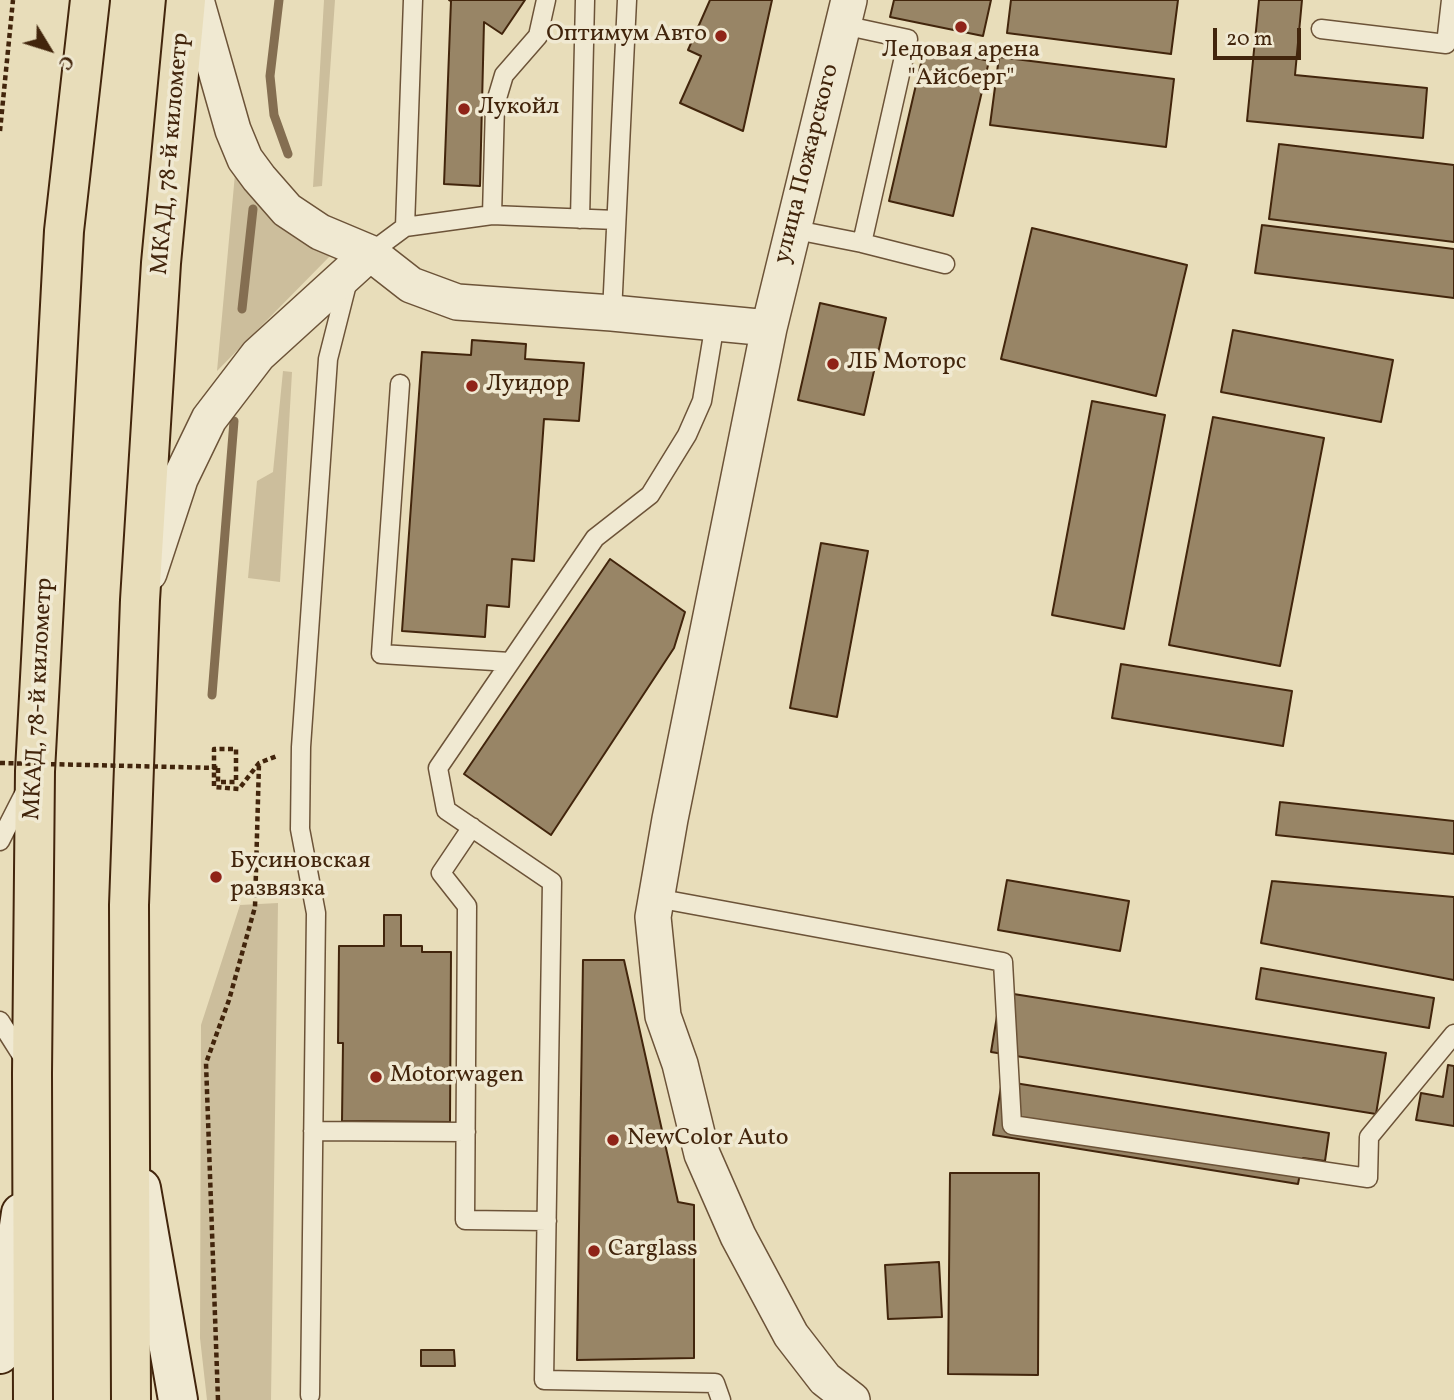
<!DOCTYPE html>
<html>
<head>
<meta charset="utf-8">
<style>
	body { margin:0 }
	#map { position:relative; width:1454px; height:1400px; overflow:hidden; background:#e8ddba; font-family:Vollkorn,serif }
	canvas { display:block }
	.north { position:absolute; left:14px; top:14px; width:70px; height:70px; -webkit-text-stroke:5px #f0e9d2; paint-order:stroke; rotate:128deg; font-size:19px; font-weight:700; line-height:28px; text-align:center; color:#42250c }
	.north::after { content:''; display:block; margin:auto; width:24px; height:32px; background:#42250c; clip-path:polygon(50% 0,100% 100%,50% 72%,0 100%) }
	.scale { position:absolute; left:1213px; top:28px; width:88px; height:32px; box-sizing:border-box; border:4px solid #42250c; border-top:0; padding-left:9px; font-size:21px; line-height:24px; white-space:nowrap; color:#42250c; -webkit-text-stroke:5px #f0e9d2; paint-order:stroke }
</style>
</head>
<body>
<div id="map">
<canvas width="1454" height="1400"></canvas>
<div class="north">С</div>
<div class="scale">20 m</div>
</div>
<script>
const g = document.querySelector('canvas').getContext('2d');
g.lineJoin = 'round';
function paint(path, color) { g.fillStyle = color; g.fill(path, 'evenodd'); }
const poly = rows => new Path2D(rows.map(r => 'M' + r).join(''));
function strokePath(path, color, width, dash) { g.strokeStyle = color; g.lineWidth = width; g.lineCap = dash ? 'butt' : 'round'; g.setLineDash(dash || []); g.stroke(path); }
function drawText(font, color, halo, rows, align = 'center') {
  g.font = font + ' Vollkorn,serif'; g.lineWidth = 7; g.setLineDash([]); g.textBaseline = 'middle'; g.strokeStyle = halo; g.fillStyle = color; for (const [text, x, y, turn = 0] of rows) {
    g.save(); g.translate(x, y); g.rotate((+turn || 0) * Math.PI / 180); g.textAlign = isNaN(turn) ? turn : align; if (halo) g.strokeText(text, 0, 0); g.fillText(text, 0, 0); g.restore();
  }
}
const green = poly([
	[324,0,335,0,322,186,313,187],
	[235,174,332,254,217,371],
	[283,371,292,372,280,582,248,578,257,481,273,472],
	[278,903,271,1400,207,1400,200,1338,201,1025,240,905]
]);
const stream = poly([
	[279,0,270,76,274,115,288,154],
	[242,309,253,209],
	[212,695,234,421]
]);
const building = poly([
	[449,0,525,0,502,34,484,22,480,186,444,184,451,1,449,0],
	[710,0,772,0,743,131,680,103,701,56,688,50,710,0],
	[894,0,991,0,983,36,890,17,894,0],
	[1011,0,1178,0,1171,54,1007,33,1011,0],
	[1259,0,1302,0,1295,75,1427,88,1423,138,1247,121,1259,0],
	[925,46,989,61,953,216,889,201,925,46],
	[999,57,1174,79,1166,147,990,125,999,57],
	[1279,144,1454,165,1454,242,1269,219,1279,144],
	[1262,225,1454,249,1454,298,1255,273,1262,225],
	[1032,228,1187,265,1156,396,1001,359,1032,228],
	[820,303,886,318,864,415,798,400,820,303],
	[1233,330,1393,360,1381,422,1221,392,1233,330],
	[472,340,526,344,525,359,584,363,579,421,544,419,534,561,512,559,509,607,487,605,485,637,402,631,422,352,471,355,472,340],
	[1092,401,1165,415,1124,629,1052,615,1092,401],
	[1213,417,1324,438,1280,666,1169,645,1213,417],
	[821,543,868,551,837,717,790,708,821,543],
	[610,559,685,612,674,648,551,835,464,774,610,559],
	[1121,664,1292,691,1283,746,1112,718,1121,664],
	[1280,802,1454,821,1454,854,1276,835,1280,802],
	[1007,880,1129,901,1120,951,998,930,1007,880],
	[1272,881,1454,897,1454,980,1261,943,1272,881],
	[384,915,401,915,401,946,422,946,422,952,451,952,450,1122,342,1121,343,1043,338,1043,339,946,384,946,384,915],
	[583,960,624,960,678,1202,694,1205,694,1358,577,1360,583,960],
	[1261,968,1434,998,1429,1028,1256,999,1261,968],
	[1001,992,1386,1053,1376,1114,991,1052,1001,992],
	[1448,1065,1454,1066,1454,1126,1416,1120,1421,1093,1443,1097,1448,1065],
	[1002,1081,1329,1133,1325,1161,1303,1158,1298,1184,993,1135,1002,1081],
	[950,1173,1039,1173,1038,1375,948,1374,950,1173],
	[939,1262,942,1317,888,1319,885,1265,939,1262],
	[421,1350,454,1350,455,1366,421,1366,421,1350]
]);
const path = poly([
	[0,131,13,0],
	[218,768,218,782,236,782,236,749,214,749,214,787,239,789,259,763,277,756],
	[218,1400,206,1063,229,1000,255,907,259,763]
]);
const lane = poly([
	[843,25,908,39,862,243],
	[1321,29,1446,44,1451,0],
	[492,215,495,105,504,75,538,36,546,0],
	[580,219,585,0],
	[405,227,413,0],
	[791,229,862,243,945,264],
	[370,253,405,227,492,215,616,220],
	[612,313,627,0],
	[715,323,702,401,687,435,650,495,595,538,438,768,446,810,552,882,544,1380,715,1383,721,1400],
	[400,384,381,654,510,662],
	[472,827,441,873,467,906,465,1220,547,1221],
	[0,841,26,790],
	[656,898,1003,962,1012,1125,1368,1178,1369,1137,1454,1034],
	[0,1021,24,1059],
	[313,1131,466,1132],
	[310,1395,316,913,300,829,301,747,328,359,348,280]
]);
const street = poly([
	[196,0,233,130,245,159,259,178,287,210,320,232,370,253,411,285,457,302,612,313,769,328,670,819,653,917,663,1016,680,1064,702,1154,738,1236,791,1335,825,1379,852,1400],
	[769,328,849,0],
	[149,573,180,479,209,419,258,355,370,253]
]);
const secondary = poly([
	[141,1188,178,1400],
	[0,1354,21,1213]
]);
const highway = poly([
	[33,1400,32,1073,35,771,64,231,90,0],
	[131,1400,129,905,140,600,161,263,186,0]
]);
const pathBridge = poly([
	[0,763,218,768]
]);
const markers = [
	[961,27,7,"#8f2418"],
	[721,36,7,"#8f2418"],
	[464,109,7,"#8f2418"],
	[833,364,7,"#8f2418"],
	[472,386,7,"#8f2418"],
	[216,877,7,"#8f2418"],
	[376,1077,7,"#8f2418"],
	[613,1140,7,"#8f2418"],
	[594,1251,7,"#8f2418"]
];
const poiNames = [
	["Оптимум Авто",707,36,"right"],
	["Ледовая арена",961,52,"center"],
	["\"Айсберг\"",961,80,"center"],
	["Лукойл",478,109],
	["ЛБ Моторс",847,364],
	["Луидор",486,386],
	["Бусиновская",230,863],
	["развязка",230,891],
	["Motorwagen",390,1077],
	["NewColor Auto",627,1140],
	["Carglass",608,1251]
];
const streetNames = [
	["МКАД, 78-й километр",172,154,-85],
	["улица Пожарского",808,164,-76],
	["МКАД, 78-й километр",40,699,-87]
];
paint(green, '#ccbe9c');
strokePath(stream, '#846e51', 9);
paint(building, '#988566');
strokePath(building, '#42250c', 2);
strokePath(lane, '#6c5338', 21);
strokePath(street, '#6c5338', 38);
strokePath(secondary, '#42250c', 42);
strokePath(highway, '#42250c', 42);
strokePath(path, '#42250c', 4.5, [5, 3.5]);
strokePath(lane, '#f0e9d2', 18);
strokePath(street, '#f0e9d2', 35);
strokePath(secondary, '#f0e9d2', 38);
strokePath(highway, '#e8ddba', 38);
strokePath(pathBridge, '#42250c', 4.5, [5, 3.5]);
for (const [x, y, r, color] of markers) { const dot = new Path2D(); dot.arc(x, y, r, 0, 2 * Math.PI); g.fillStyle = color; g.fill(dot); strokePath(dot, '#f0e9d2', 2.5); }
drawText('24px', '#42250c', '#f0e9d2', poiNames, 'left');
drawText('24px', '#42250c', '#f0e9d2', streetNames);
</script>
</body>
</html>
